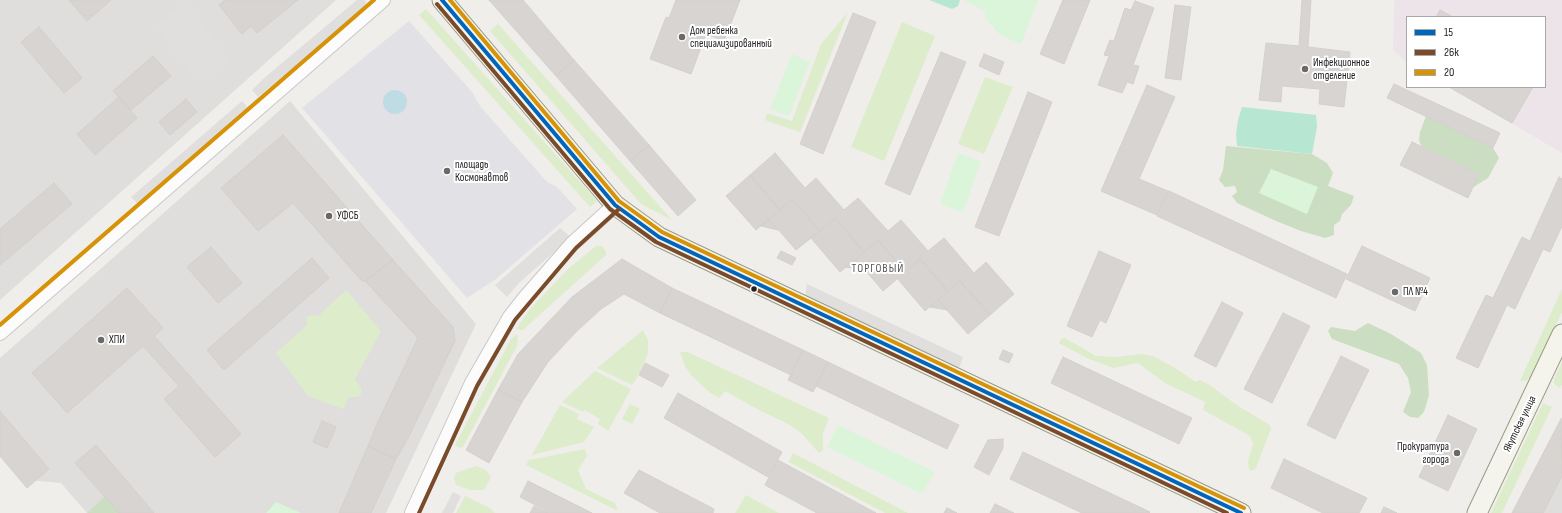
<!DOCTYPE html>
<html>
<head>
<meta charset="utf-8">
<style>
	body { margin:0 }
	#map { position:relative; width:1562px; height:513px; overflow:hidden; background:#f0eeeb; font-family:"Sofia Sans Condensed",sans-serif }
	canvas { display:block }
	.legend { position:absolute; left:1406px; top:16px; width:140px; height:72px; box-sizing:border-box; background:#fff; border:1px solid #a7a7a7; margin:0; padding:5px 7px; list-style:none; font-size:12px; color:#222 }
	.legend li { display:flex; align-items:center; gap:8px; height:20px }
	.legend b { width:20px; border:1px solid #a7a7a7 }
</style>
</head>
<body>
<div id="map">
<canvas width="1562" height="513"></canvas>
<ul class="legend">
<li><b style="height:5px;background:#0065bd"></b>15</li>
<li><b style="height:5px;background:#7a4b2a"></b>26к</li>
<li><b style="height:5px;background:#d79205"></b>20</li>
</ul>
</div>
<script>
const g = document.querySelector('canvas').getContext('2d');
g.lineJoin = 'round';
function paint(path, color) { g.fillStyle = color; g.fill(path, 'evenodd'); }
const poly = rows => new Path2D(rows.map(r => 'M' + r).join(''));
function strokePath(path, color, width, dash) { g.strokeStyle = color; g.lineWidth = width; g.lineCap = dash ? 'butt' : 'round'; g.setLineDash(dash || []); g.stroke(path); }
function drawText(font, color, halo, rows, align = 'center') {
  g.font = font + ' "Sofia Sans Condensed",sans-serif'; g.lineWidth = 4; g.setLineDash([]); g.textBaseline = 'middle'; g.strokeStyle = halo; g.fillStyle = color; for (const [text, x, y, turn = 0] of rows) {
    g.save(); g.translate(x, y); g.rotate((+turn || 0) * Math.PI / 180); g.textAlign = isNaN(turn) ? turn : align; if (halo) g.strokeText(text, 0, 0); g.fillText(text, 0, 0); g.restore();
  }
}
const residential = poly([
	[0,0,336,0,0,300],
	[290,101,476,324,386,513,87,513,61,483,28,480,0,448,0,358],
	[1562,417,1562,513,1512,513,1561,419]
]);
const industrial = poly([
	[1394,0,1562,0,1562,153,1449,87,1545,87,1545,17,1407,17,1407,63,1393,50]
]);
const grass = poly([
	[426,9,597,201,590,207,419,15],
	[848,12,800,132,765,120,767,113,792,121,821,44],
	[902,22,935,36,884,161,851,147],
	[498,24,672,220,641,204,490,31],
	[985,77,1013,87,984,154,958,144],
	[596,246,602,246,606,251,606,255,523,330,516,329,531,308,568,269],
	[1562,289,1562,312,1531,377,1526,381,1520,381],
	[346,290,381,331,355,379,361,388,361,394,358,397,349,397,343,409,308,396,276,353,307,325,307,317,311,315,318,316],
	[643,330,648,340,648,353,637,378,632,385,597,368],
	[517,334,518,341,517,346,463,447,459,448,455,445,511,339],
	[1065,338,1096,356,1117,357,1141,354,1153,356,1175,368,1196,382,1200,380,1211,386,1238,406,1270,425,1271,429,1256,468,1252,471,1249,469,1248,461,1253,444,1250,436,1203,410,1205,402,1165,383,1138,363,1113,368,1087,358,1059,343,1061,339],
	[680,352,687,352,707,361,829,418,823,433,823,450,819,453,803,435,790,425,759,410,725,391,719,398,710,393,691,375,685,366],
	[1562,362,1562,384,1560,388,1554,384,1554,379],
	[595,371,631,389,608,431,598,424,600,419,585,410,583,412,562,402],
	[1543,403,1552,407,1502,513,1491,513],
	[630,404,640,409,632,424,622,419],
	[560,405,579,414,577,419,594,427,584,442,532,455],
	[585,449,587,456,578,470,586,489,615,503,618,511,526,465,529,460],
	[793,453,908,513,885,513,789,462],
	[476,466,486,470,491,477,484,490,470,490,456,485,454,478,456,473],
	[746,495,779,513,735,513],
	[465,496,490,508,495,513,456,513]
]);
const forest = poly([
	[1426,116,1493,148,1499,158,1488,178,1472,188,1479,174,1421,146,1419,140,1420,132],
	[1226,146,1312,154,1327,163,1333,173,1328,186,1354,196,1351,205,1342,214,1340,221,1334,225,1334,235,1325,238,1301,231,1276,221,1237,203,1232,196,1237,192,1235,186,1225,187,1219,180,1223,170],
	[1368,323,1391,334,1421,353,1427,365,1429,395,1424,412,1418,418,1410,417,1403,412,1411,392,1408,378,1399,364,1332,339,1328,331,1331,327,1355,331],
	[105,497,119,513,87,513,104,497]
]);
const park = poly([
	[965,0,1038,0,1021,44,1000,35,985,18,985,11,965,1],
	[792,54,810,62,789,116,770,109],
	[958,153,981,161,963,212,940,204],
	[1271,169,1318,187,1307,214,1259,193],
	[838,425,935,472,924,491,920,493,827,447],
	[276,502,301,513,266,513]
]);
const pitch = poly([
	[929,0,960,0,958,6,952,9],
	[1242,107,1316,115,1317,127,1312,154,1237,146,1236,134,1238,120]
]);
const parking = poly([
	[357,0,364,0,368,5,258,97,252,90,263,79],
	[186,1,229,60,198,83,155,25],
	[242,101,248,108,139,205,131,197],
	[560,228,571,237,519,283,507,297,495,285],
	[807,284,963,357,958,371,805,297],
	[453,492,461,496,453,513,442,513]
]);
const plaza = poly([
	[409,21,472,92,480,106,547,182,557,187,577,209,496,279,467,298,302,108]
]);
const water = poly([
	'383 102a12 12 0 1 1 24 0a12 12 0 1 1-24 0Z'
]);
const building = poly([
	[69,0,111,0,87,21,69,0],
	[225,0,298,0,257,33,251,26,242,34,219,5,225,0],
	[489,0,523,0,574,60,556,76,489,0],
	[676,0,740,0,724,41,706,34,691,74,650,59,666,17,669,18,676,0],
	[1063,0,1090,0,1064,64,1040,54,1063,0],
	[1302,0,1311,0,1308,47,1350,52,1344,107,1319,104,1320,89,1282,86,1281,102,1259,100,1266,43,1299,46,1302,0],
	[1135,1,1154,8,1133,65,1139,66,1133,84,1127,82,1122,93,1098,85,1109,56,1104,55,1110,40,1114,41,1125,8,1131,10,1135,1],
	[1175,5,1191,7,1181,80,1165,78,1175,5],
	[1440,10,1453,17,1436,17,1440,10],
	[853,13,876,22,823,154,800,144,853,13],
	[39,27,82,78,64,93,21,42,39,27],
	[941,52,966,62,910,195,885,184,941,52],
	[984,54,1004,62,999,75,979,66,984,54],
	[153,56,171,76,131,110,113,91,153,56],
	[574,60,649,145,630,161,556,76,574,60],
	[1394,84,1500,133,1493,148,1387,98,1394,84],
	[1147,85,1175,97,1139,179,1168,191,1157,215,1101,191,1147,85],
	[1449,87,1533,87,1512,123,1449,87],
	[1028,92,1052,102,999,236,975,227,1028,92],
	[119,97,137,118,95,155,77,134,119,97],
	[186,99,197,112,170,135,159,122,186,99],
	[283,135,393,260,365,281,362,281,293,203,258,231,221,188,283,135],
	[1412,142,1479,174,1468,198,1400,165,1412,142],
	[649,145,696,200,678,216,630,161,649,145],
	[775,153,805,188,816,178,844,210,858,198,888,231,901,220,928,251,944,238,974,273,986,262,1014,294,990,315,960,281,948,291,920,259,905,272,878,240,864,252,835,218,820,231,792,199,780,210,750,175,775,153],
	[750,175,780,210,756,230,726,196,750,175],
	[1559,177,1562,179,1562,226,1550,252,1543,249,1515,309,1507,305,1478,368,1456,358,1486,295,1493,298,1522,237,1530,241,1559,177],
	[54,183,72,204,0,265,0,229,54,183],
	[1169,191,1347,274,1336,298,1157,216,1169,191],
	[792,199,820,231,796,250,769,219,792,199],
	[835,218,864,252,840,272,811,238,835,218],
	[769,219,778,230,761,226,769,219],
	[878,240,905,272,883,291,856,259,878,240],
	[1362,246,1430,278,1415,311,1346,279,1362,246],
	[211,247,242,283,218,303,187,267,211,247],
	[781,251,796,258,792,265,777,258,781,251],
	[1099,251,1131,265,1106,323,1100,320,1092,337,1067,326,1099,251],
	[312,258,329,278,224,370,207,350,312,258],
	[622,259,672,288,660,313,624,294,601,309,576,332,548,362,522,402,498,390,518,354,572,297,622,259],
	[856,259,865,270,846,267,856,259],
	[920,259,948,291,925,311,897,278,920,259],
	[393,260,453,327,455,341,407,440,396,459,368,446,377,424,418,338,365,281,393,260],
	[960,281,990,315,968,334,938,300,960,281],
	[127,288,163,328,154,336,241,434,215,457,164,399,179,386,143,346,67,413,32,373,127,288],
	[672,288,803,350,791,375,660,313,672,288],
	[938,300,948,310,930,307,938,300],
	[1222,302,1243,313,1216,367,1194,356,1222,302],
	[1283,313,1310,326,1272,403,1244,389,1283,313],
	[803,350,828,362,813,392,788,380,803,350],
	[1003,350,1013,354,1009,363,999,359,1003,350],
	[1341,356,1369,370,1335,439,1307,425,1341,356],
	[1063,357,1192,418,1179,444,1051,383,1063,357],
	[828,362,959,425,947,449,816,386,828,362],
	[645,363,669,375,662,387,639,375,645,363],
	[498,390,522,402,489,463,466,450,498,390],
	[678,393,782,452,768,477,664,418,678,393],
	[0,411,49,469,27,488,0,456,0,411],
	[1448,415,1477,429,1448,491,1419,477,1448,415],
	[1561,419,1562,476,1543,513,1512,513,1561,419],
	[322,421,336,427,327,448,313,442,322,421],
	[1003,439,1003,448,989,475,974,467,988,440,1003,439],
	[96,445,154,513,119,513,75,463,96,445],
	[368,446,396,459,371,513,339,513,368,446],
	[1023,452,1150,512,1149,513,1082,513,1010,479,1023,452],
	[1284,459,1367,498,1359,513,1323,513,1271,488,1284,459],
	[778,460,876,513,817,513,765,485,778,460],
	[639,470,714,509,713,513,660,513,624,493,639,470],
	[528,481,592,513,551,513,520,497,528,481],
	[995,504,1014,513,990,513,995,504],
	[534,506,549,513,530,513,534,506],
	[1384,507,1397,513,1381,513,1384,507],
	[947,508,957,513,944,513,947,508]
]);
const street = poly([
	[0,333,383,0],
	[412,513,472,383,510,317,524,299,572,244,615,205]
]);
const secondary = poly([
	[442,0,615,205,659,237,1241,513],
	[1477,513,1562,334]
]);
const bus1 = poly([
	[442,0,615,205,659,237,1241,513]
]);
const bus2 = poly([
	[437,4,610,209,656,242,1227,513],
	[419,513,477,386,515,320,576,248,619,209]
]);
const bus3 = poly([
	[450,0,619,201,662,232,1244,508],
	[0,325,374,0]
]);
const markers = [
	[682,37,4,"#6a6968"],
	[1305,69,4,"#6a6968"],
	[447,171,4,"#6a6968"],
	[329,216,4,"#6a6968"],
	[754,289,3.5,"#222"],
	[1395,292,4,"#6a6968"],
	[101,340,4,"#6a6968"],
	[1457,453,4,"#6a6968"]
];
const poiNames = [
	["Дом ребенка",690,31],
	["специализированный",690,44],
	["Инфекционное",1313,63],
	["отделение",1313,76],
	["площадь",455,165],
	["Космонавтов",455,178],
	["УФСБ",337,216],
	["ПЛ №4",1403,292],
	["ХПИ",109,340],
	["Прокуратура",1449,447,"right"],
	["города",1449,460,"right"]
];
const streetNames = [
	["Якутская улица",1520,424,-64]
];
const neighbourhoodNames = [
	["ТОРГОВЫЙ",878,269]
];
paint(residential, '#dfdedc');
paint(industrial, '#ede4e9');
paint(grass, '#ddeccb');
paint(forest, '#cbdec1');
paint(park, '#daf5da');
paint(pitch, '#b7e6d2');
paint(parking, '#e0dfde');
paint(plaza, '#e2e1e5');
paint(water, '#bfdbe3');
paint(building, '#d7d4d2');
strokePath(building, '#d3d0cc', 1);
strokePath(street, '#c9c8c7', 16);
strokePath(secondary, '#999a82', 21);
strokePath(street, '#fdfcfc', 14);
strokePath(secondary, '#f4f4ed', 19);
strokePath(bus1, '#0065bd', 4);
strokePath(bus2, '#7a4b2a', 4);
strokePath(bus3, '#d79205', 4);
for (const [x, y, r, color] of markers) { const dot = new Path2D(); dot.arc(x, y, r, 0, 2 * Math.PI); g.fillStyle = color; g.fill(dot); strokePath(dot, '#fff', 1.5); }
drawText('11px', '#222', '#fff', poiNames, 'left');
drawText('11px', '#222', '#fff', streetNames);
g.letterSpacing = '1px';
drawText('12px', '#555', '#fff', neighbourhoodNames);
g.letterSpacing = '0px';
</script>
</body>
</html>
